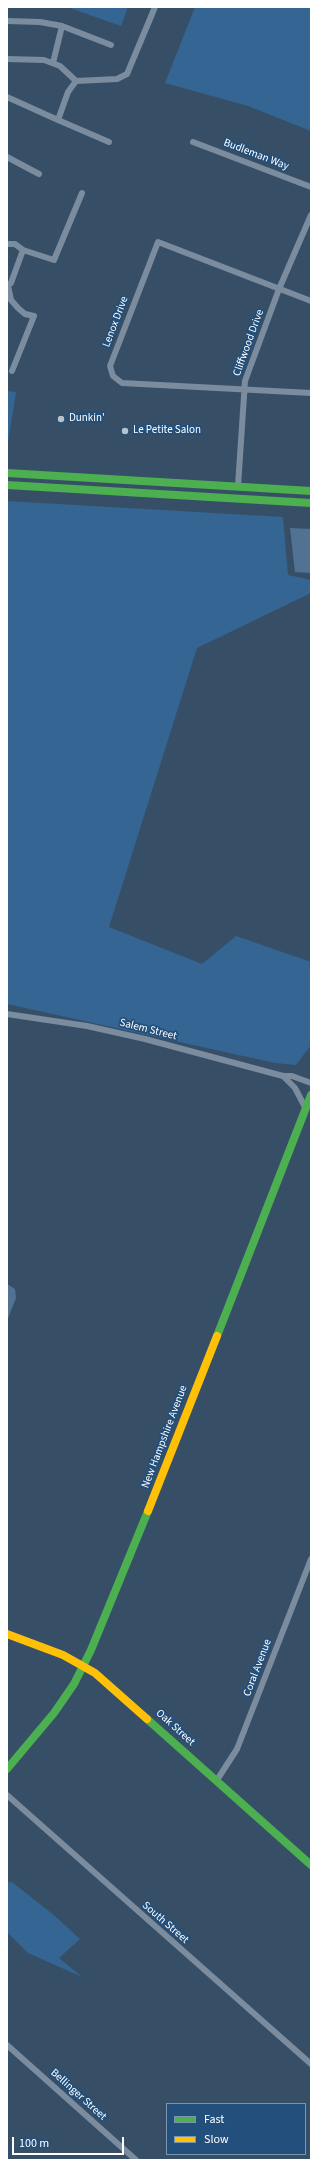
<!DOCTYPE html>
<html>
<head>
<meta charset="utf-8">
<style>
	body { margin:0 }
	#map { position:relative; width:318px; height:2167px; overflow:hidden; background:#364f67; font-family:"Source Sans 3",sans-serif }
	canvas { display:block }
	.frame { position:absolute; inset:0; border:8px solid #fff; pointer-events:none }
	.legend { position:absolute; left:166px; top:2103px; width:140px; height:52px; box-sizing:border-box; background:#224f7b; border:1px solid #7a95b0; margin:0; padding:5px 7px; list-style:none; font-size:12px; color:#fff }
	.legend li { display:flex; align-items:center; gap:8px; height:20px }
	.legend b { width:20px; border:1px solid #7a95b0 }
	.scale { position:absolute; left:12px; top:2137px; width:112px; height:18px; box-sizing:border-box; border:2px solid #fff; border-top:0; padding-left:5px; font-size:12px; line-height:14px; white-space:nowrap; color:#fff; -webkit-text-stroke:3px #224f7b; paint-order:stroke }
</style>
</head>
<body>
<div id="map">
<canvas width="318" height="2167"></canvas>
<div class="frame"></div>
<ul class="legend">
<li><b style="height:5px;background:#4caf50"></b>Fast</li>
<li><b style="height:5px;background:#ffc107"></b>Slow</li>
</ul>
<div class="scale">100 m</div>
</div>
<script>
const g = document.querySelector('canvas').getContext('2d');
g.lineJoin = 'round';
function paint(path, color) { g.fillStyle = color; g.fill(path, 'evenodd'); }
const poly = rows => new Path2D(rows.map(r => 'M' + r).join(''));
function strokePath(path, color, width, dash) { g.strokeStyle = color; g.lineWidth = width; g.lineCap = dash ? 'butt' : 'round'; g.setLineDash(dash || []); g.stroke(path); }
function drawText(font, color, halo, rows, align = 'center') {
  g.font = font + ' "Source Sans 3",sans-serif'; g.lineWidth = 3.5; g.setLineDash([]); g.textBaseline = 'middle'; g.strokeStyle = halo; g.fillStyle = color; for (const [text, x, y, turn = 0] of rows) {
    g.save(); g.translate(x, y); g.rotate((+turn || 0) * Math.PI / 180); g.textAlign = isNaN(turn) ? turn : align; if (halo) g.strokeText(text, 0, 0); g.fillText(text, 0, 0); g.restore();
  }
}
const green = poly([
	[67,7,128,7,121,26],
	[195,7,311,7,311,131,248,106,165,83],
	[7,391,16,392,7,449],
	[7,501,283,517,288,575,311,580,311,593,197,648,109,927,202,964,236,936,311,962,311,1045,296,1065,275,1063,7,1004],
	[12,1882,55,1916,80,1939,59,1958,82,1977,28,1953,7,1932,7,1883]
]);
const water = poly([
	[290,528,311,529,311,573,295,572],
	[7,1284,15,1289,16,1298,7,1321]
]);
const street = poly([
	[7,21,40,22,62,26],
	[7,59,44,60,60,66,76,81],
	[53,63,62,26,111,45],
	[7,97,58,120],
	[109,142,58,120,68,92,76,81,117,79,127,74,155,7],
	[193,142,311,187],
	[7,157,39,174],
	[7,244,15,244,23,250,11,283,7,286],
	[23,250,54,260,82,193],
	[8,286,11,300,18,308,25,314,34,316,12,371],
	[311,301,158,242,110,366,113,376,122,383,311,393],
	[238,486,245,381,279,289,311,215],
	[7,1014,87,1026,145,1039,283,1076,292,1076,311,1083],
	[283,1076,295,1088,306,1109],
	[217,1780,237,1749,311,1559],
	[7,1795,311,2064],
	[7,2045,136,2160]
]);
const fast = poly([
	[7,473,311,491],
	[7,485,311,503],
	[217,1336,311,1095],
	[147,1719,311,1865],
	[7,1769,54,1713,74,1684,91,1650,148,1511]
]);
const slow = poly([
	[148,1511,217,1336],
	[7,1634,63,1655,95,1673,147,1719]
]);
const markers = [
	[61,419,4,"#b9c1ca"],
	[125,431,4,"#b9c1ca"]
];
const streetNames = [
	["Budleman Way",256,155,21],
	["Lenox Drive",116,322,-69],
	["Cliffwood Drive",249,343,-70],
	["Salem Street",148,1030,14],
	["New Hampshire Avenue",165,1437,-69],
	["Coral Avenue",258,1668,-69],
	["Oak Street",175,1728,42],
	["South Street",165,1923,41],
	["Bellinger Street",78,2095,42]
];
const poiNames = [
	["Dunkin'",69,419],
	["Le Petite Salon",133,431]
];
paint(green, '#356592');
paint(water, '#527293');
strokePath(street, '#7b8c9e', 6);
strokePath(fast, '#4caf50', 8);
strokePath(slow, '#ffc107', 8);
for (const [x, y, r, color] of markers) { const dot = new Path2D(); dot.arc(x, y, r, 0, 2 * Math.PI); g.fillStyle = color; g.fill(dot); strokePath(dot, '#224f7b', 1.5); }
drawText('11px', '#fff', '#224f7b', streetNames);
drawText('11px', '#fff', '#224f7b', poiNames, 'left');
</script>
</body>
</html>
